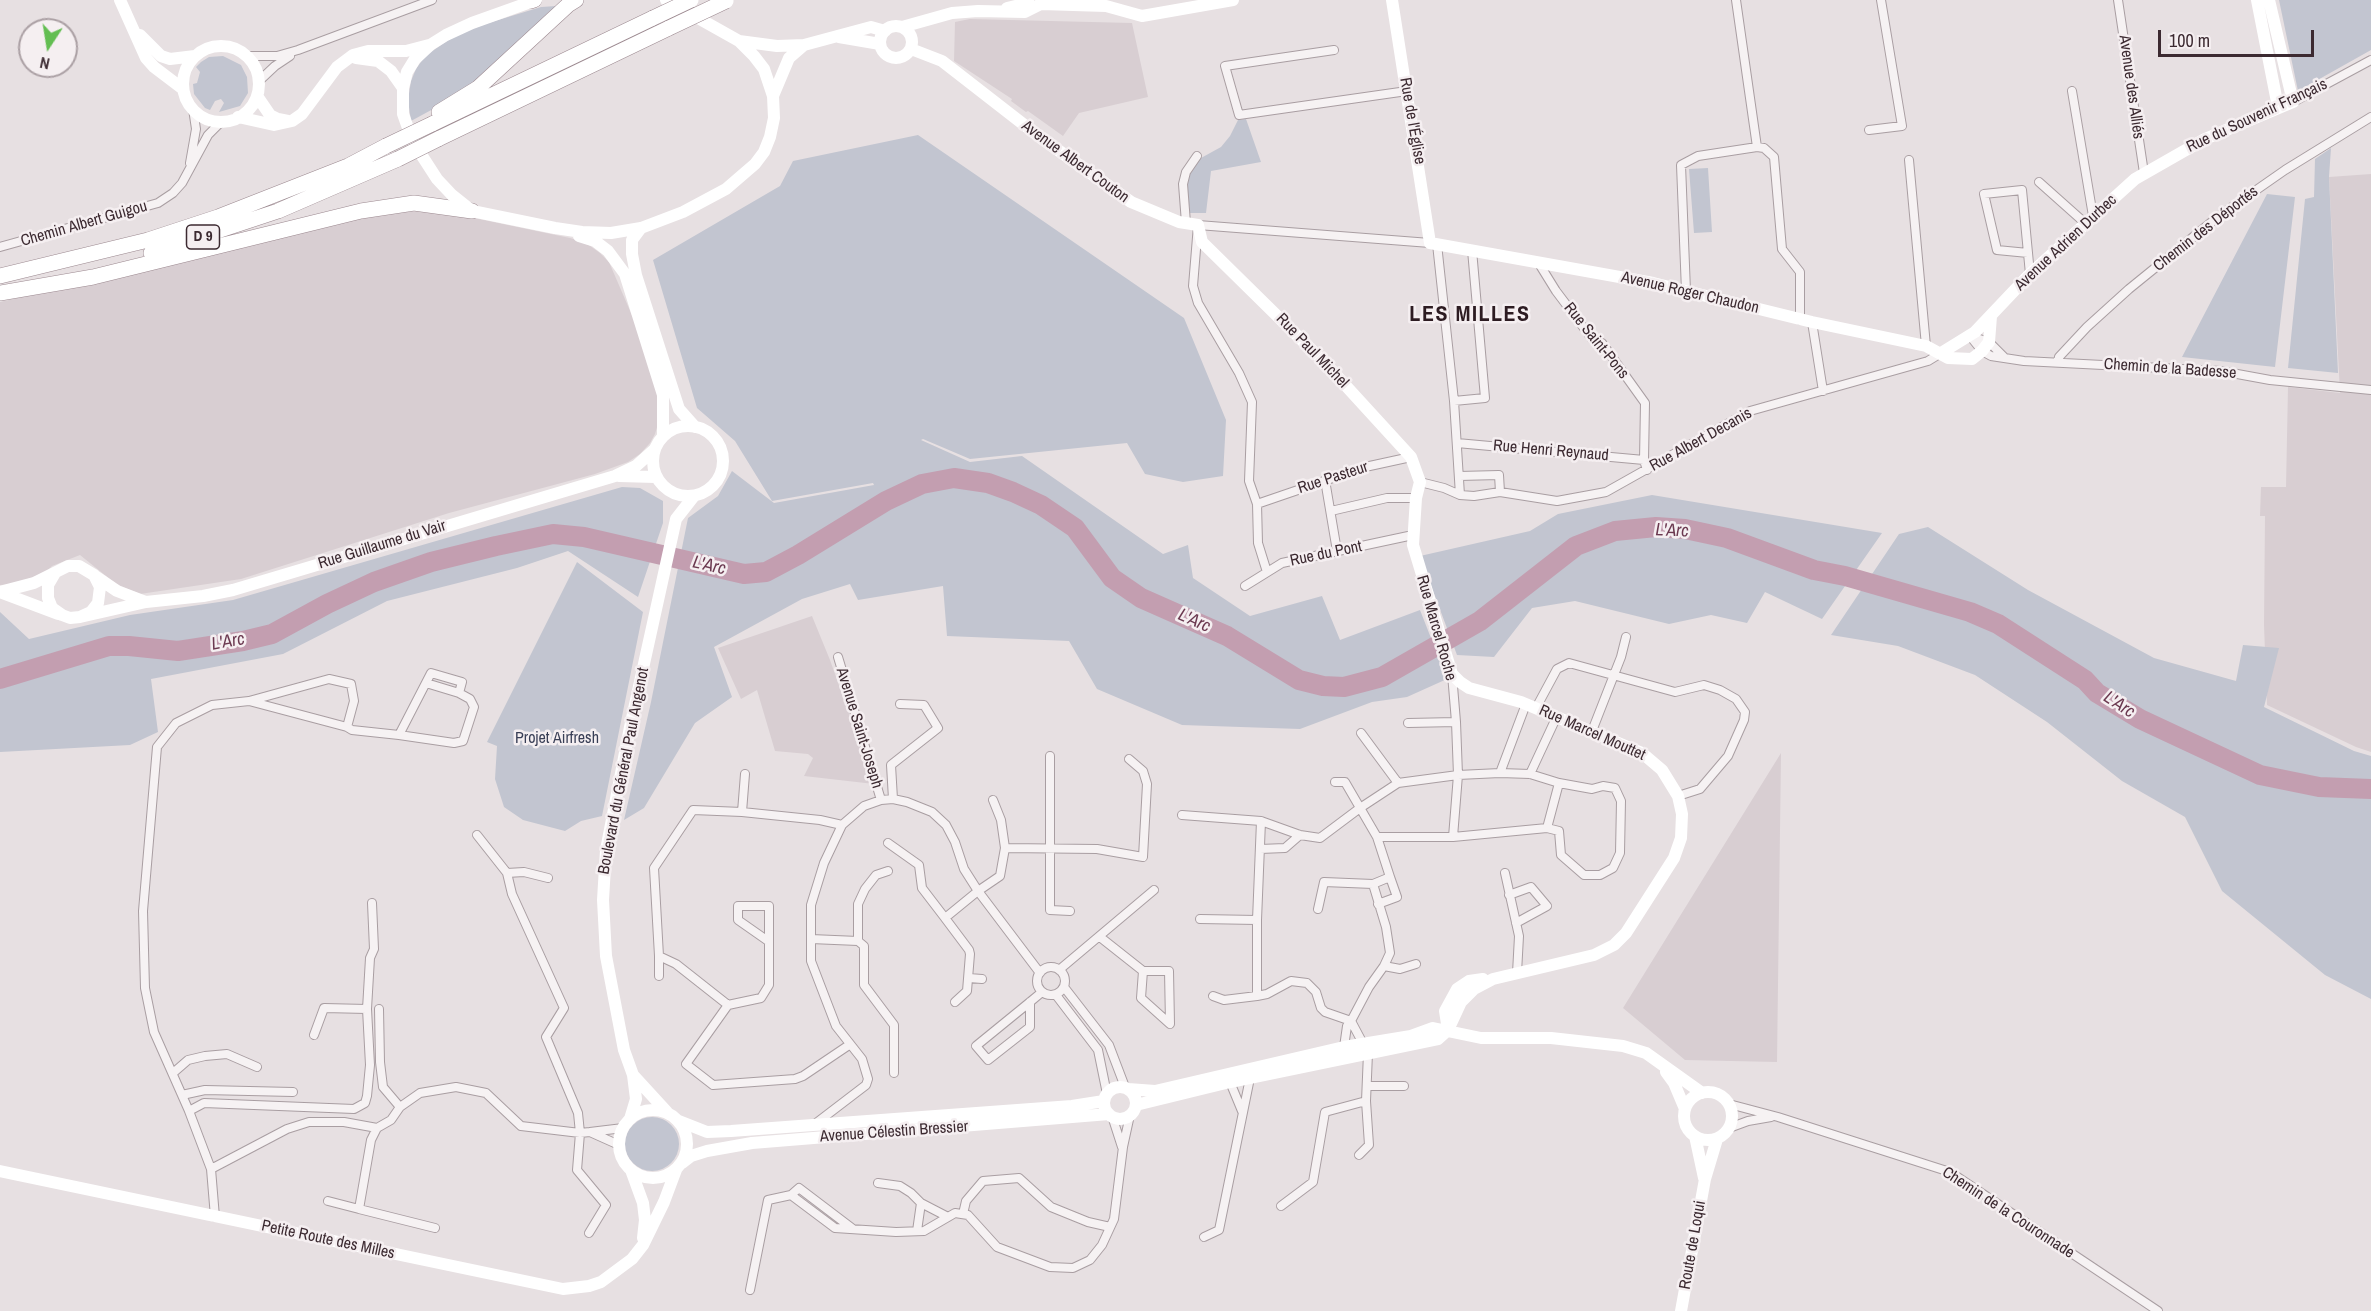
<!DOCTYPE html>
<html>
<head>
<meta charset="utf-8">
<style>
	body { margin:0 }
	#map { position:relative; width:2371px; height:1311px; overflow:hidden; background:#e7e0e2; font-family:"Archivo Narrow",sans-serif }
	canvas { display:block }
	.north { position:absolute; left:18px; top:18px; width:60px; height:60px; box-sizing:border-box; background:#f5eff1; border:2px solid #aba0a4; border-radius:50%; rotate:192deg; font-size:16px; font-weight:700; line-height:24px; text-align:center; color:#3c2a31 }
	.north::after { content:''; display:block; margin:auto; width:21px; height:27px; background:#63be52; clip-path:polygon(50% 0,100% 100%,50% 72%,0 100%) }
	.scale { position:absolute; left:2158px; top:30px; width:156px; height:27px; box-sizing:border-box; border:3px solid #3c2a31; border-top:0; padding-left:8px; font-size:18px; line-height:21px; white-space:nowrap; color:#3c2a31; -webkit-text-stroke:4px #f5eff1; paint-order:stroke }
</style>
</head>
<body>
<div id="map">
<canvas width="2371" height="1311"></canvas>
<div class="north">N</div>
<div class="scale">100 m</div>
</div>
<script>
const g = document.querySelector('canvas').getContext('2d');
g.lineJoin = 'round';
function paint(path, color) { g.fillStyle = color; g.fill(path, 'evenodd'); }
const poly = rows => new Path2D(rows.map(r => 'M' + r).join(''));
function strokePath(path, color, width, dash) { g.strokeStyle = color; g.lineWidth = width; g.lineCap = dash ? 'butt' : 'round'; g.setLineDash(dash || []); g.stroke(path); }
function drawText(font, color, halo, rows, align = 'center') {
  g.font = font + ' "Archivo Narrow",sans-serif'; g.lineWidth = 5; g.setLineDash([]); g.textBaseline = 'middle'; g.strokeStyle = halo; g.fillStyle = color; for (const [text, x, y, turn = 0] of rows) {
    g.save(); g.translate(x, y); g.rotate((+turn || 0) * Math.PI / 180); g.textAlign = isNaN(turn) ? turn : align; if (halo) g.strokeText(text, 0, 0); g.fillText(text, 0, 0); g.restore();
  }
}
const built = poly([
	[970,19,1132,23,1148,97,1079,113,1063,136,1028,111,1026,112,1011,101,1012,99,954,61,955,22],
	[2371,174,2371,752,2356,747,2267,705,2264,625,2265,516,2260,516,2261,487,2286,487,2288,387,2340,393,2329,177],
	[436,210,570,238,586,243,600,253,609,262,643,341,654,375,659,405,658,424,655,434,650,443,640,454,628,462,595,474,449,513,241,579,140,594,116,584,80,555,52,566,46,572,15,584,0,585,0,302,373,214],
	[812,616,830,660,874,784,804,776,813,758,808,754,775,751,757,690,741,699,718,648],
	[1781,753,1777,1062,1685,1060,1623,1008]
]);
const green = poly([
	[2279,0,2371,0,2371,50,2298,91],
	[557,6,487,74,457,96,411,121,408,100,411,81,416,69,425,56,456,35,485,24,541,7],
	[223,56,241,65,247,77,248,93,240,106,219,112,224,103,221,99,215,101,210,110,205,108,194,94,193,84,197,83,200,72,196,67,201,62,209,57],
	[1246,119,1261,162,1211,171,1206,213,1190,213,1187,188,1190,172,1201,158,1221,147,1230,136,1238,120],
	[918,135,1184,318,1226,420,1223,476,1183,482,1145,474,1127,443,970,459,923,439,921,440,970,462,1022,456,1163,554,1188,545,1193,578,1250,616,1322,596,1340,640,1420,610,1447,679,1407,697,1372,702,1300,729,1182,725,1097,689,1069,641,947,636,943,586,858,600,850,584,802,599,714,647,732,697,695,723,644,808,624,820,651,702,688,518,718,496,732,471,774,503,874,485,873,483,772,501,735,441,697,408,653,260,780,186,793,161],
	[2331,148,2329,177,2338,373,2288,368,2305,199,2314,197,2315,159],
	[1708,168,1712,232,1694,233,1689,169],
	[2267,194,2295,197,2275,367,2182,357],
	[622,487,640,488,663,501,663,523,638,597,568,551,517,568,387,601,283,654,151,679,158,732,130,745,0,752,0,612,29,639,130,615,233,600],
	[1652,495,1882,533,1822,619,1765,592,1747,623,1711,615,1669,624,1575,601,1532,608,1494,657,1457,655,1420,556,1530,531,1558,514],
	[1928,527,2028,590,2154,658,2236,681,2243,645,2279,648,2264,707,2354,751,2371,756,2371,999,2325,975,2222,891,2185,817,2122,781,2047,722,1975,675,1898,646,1831,635,1899,534],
	[577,562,643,612,602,816,581,821,565,831,523,820,504,807,495,779,497,746,487,742],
	'625 1144a27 27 0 1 1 54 0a27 27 0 1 1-54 0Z'
]);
const river = poly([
	[0,679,109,646,129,646,178,651,243,641,272,634,327,604,374,582,431,562,496,546,553,534,584,537,744,574,766,572,798,555,886,501,922,484,954,478,988,483,1013,492,1041,505,1075,528,1112,578,1141,598,1227,636,1299,680,1323,686,1344,687,1382,677,1480,621,1576,546,1615,531,1656,527,1685,529,1727,538,1814,570,1845,576,1970,612,1998,624,2085,680,2097,693,2140,719,2260,775,2319,787,2371,789]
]);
const street = poly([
	[1736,0,1757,147],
	[2118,0,2144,173],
	[1334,50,1225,66,1239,115,1407,91],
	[247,56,277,56,298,50,432,0],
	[259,81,275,66,290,56],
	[2072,91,2093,216],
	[2293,102,2371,60],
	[1869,130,1902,126,1881,0],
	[1909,160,1926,346],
	[190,163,196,129,193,109],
	[2039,182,2085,223],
	[1186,223,1183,184,1186,172,1197,156],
	[1437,244,1454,401,1460,495],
	[0,247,158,203,173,193,182,183,208,135,222,121],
	[2028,253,1997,250,1984,194,2022,190,2030,274],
	[1538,262,1556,291,1593,340,1602,343,1645,403,1644,460,1647,470],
	[1686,291,1681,165,1698,156,1757,147,1764,148,1774,157,1782,249,1800,272,1800,320],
	[1812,322,1823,391],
	[1970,336,1982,351,1991,356,2024,361,2221,371,2270,380,2371,390],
	[1970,336,1989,342,2004,357],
	[2058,361,2059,357,2087,327,2129,289,2219,216,2285,170,2371,117],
	[1454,401,1485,398,1472,250],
	[1457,443,1644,460],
	[1459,476,1499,475,1500,492],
	[1325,480,1337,551],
	[1420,482,1444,488,1460,495,1474,496,1500,492,1557,501,1606,492,1750,411,1928,361,1941,353],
	[1257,504,1365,467,1411,457],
	[1331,511,1387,498,1416,498],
	[1267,572,1258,543,1257,504,1249,481,1252,402,1239,373,1198,303,1193,286,1198,225,1430,243],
	[1245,586,1282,563,1413,535],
	[838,657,881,800],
	[1452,674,1456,722,1458,775,1453,837],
	[1536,708,1557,669,1569,663,1675,692,1704,685,1720,690,1736,699,1745,712,1744,720,1728,756,1700,789,1678,796],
	[1408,723,1456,722],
	[347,727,352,730,399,735,431,673,462,682,459,693,426,683],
	[1592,731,1621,657,1626,637],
	[1361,733,1398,783],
	[399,735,454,743,463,741,474,707,470,699,459,693],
	[1050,756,1050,910,1070,911],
	[1500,773,1526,704],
	[1530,774,1557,716],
	[1335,782,1345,782,1377,837],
	[893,799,891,765,938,728,924,705,900,704],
	[993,800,1001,820,1005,848],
	[742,812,745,774],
	[1182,815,1261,821,1257,920,1257,996,1267,994,1291,981,1307,983,1316,992,1321,1008,1325,1012,1351,1021,1347,1026,1344,1047],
	[1261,821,1300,835,1320,838,1360,808,1398,783,1458,775,1500,773,1530,774,1559,783,1592,789,1603,786,1615,788,1621,801,1620,853,1613,868,1600,875,1584,875,1561,855,1559,831,1547,828,1453,837,1377,837,1390,877,1373,884],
	[842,825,820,820,742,812,693,810,654,868,659,956,676,964,728,1005,686,1064,713,1085,795,1079,803,1076,849,1045],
	[1547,828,1559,783],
	[477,835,507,873,512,894,564,1008,546,1037,578,1113,580,1133,577,1170,606,1205,589,1233],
	[888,843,919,865,922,888,945,918,978,891,1000,876,1005,848,1097,849,1143,857,1147,784,1143,771,1129,759],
	[1260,849,1285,848,1300,835],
	[507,873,524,872,548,878],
	[1505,873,1519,936,1517,973],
	[1509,895,1531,887,1547,906,1516,923],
	[1378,904,1397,897,1390,877],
	[945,918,969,950,970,954,967,991,955,1002],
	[1200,919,1257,920],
	[1100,937,1143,971,1141,998,1170,1024,1169,971,1143,971],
	[811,939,858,941,864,946,864,985,894,1025,894,1073],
	[858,941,858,904,865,889,876,875,888,871],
	[1384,966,1400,969,1416,964],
	'1037 981a14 14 0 1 1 28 0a14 14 0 1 1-28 0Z',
	[1059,970,1154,890],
	[659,976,659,956],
	[969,978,982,979],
	[1064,987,1109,1045,1125,1087],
	[1056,995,1098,1050,1107,1094],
	[1213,996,1224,1000,1257,996],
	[1030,1002,1030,1027,988,1060,976,1046,1030,1002,1042,992],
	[728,1005,761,998,769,985,769,906,738,906,738,920,768,941],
	[379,1009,380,1062,383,1087,400,1107],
	[314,1035,324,1008,367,1009],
	[173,1073,188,1060,205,1056,227,1054,257,1067],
	[1230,1082,1242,1111],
	[1368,1086,1404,1086],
	[182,1095,205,1090,293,1092],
	[1729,1104,1778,1117,1950,1172,2158,1311],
	[189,1111,204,1103,354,1109,365,1103,367,1096,370,1065,367,1009,370,958,374,949,372,903],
	[1112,1116,1122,1147],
	[815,1124,866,1085,868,1079,862,1059,836,1026,811,961,811,905,824,863,842,825,864,806,881,800,893,799,907,802,932,812,946,825,955,842,964,869,978,891,1040,973],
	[377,1128,371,1140,359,1209,435,1228],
	[1729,1128,1748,1121,1771,1117],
	[619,1145,590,1132,623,1128],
	[1359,1155,1369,1145,1366,1101],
	[211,1169,287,1129,309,1122,344,1122,377,1128,391,1120,400,1107,420,1093,456,1087,486,1093,521,1126,580,1133,590,1132],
	[878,1183,900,1186,911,1193,921,1203,917,1231],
	[328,1201,359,1209],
	[921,1203,948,1217],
	[1281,1206,1313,1182,1325,1112,1366,1101,1368,1053,1351,1021,1369,987,1384,966,1390,953,1386,927,1373,884,1324,882,1318,909],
	[963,1214,966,1201,983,1181,1019,1178,1051,1207,1088,1222,1110,1227],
	[215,1217,211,1169,189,1111,154,1032,145,988,143,911,157,747,176,723,212,705,249,701,347,727,354,701,351,684,329,679,249,701],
	[853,1229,799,1188,791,1195,835,1228,896,1232,924,1231,955,1213,968,1215,997,1247,1050,1267,1073,1268,1090,1260,1102,1245,1114,1219,1123,1147,1130,1115],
	[1204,1237,1219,1230,1250,1078],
	[750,1290,768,1200,791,1195]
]);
const secondary = poly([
	[120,0,146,58,154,67,183,89],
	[536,0,472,23,446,35,430,45,415,59,407,72,403,88,403,114,408,128,415,145,437,179,452,195,472,211,555,228,582,232,611,233,641,228,683,212,726,189,755,164,764,152,770,137,774,118,773,96,764,69,754,56,739,41,666,0],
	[1392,0,1430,243,1653,283,1812,322,1926,346,1948,358,1972,359,1982,351,1989,342,1991,316],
	[2257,0,2278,107],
	[1007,8,1020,5,1028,0],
	'880 42a16 16 0 1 1 32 0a16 16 0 1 1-32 0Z',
	[902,27,952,13,978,11,1025,12,1041,4,1106,6,1142,16,1233,0],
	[140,35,161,56,170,59,195,56],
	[839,37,880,44],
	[739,41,777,46,804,45,871,27,885,31],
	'183 84a38 38 0 1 1 76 0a38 38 0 1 1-76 0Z',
	[911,49,942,61,1041,138,1131,202,1179,222,1198,225,1202,242,1325,363,1411,457,1420,482,1416,498,1413,545,1452,674,1460,682,1469,688,1521,702,1642,753,1662,770,1678,796,1682,814,1681,838,1674,858,1626,933,1614,945,1594,955,1493,979,1474,989,1461,1002,1448,1030,1438,1039,1230,1082,1136,1105],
	[356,58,378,61,391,71,403,88],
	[257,96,270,115,278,119,288,121],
	[773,96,789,58,804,45],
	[238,117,274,125,292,121,302,114,337,67,353,55,368,51,406,51,429,45],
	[641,228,632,240,632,254,636,275,679,409,695,427],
	[579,236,595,241,608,251,625,274,663,395,663,436],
	[1941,353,1975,332,2030,274,2135,179,2205,139,2293,102,2269,0],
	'653 461a35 35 0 1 1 70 0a35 35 0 1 1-70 0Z',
	[619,476,656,477],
	[95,576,117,591,146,602],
	[0,592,34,583,68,566,79,566,94,575,100,587,98,603,91,612,80,617,70,618,62,615,52,608,48,598,48,585,55,573],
	[0,592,58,614],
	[80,617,146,602,203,596,233,590,615,476,636,466,655,449],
	[1448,1030,1445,1011,1457,989,1469,981,1483,979],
	[1666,1072,1674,1083,1685,1109],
	[634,1076,667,1112],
	'1104 1103a16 16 0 1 1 32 0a16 16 0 1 1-32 0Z',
	[1128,1089,1155,1091,1344,1047,1411,1036,1433,1028,1481,1038,1551,1038,1623,1046,1646,1053,1702,1093],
	'1684 1116a24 24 0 1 1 48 0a24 24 0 1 1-48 0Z',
	'619 1144a34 34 0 1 1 68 0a34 34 0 1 1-68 0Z',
	[630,1119,636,1099,633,1075,624,1050,606,956,603,900,606,850,630,727,676,519,694,496],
	[679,1121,707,1132,731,1131,1072,1106,1104,1101],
	[1695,1136,1704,1178],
	[682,1163,691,1156,707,1151,752,1143,1109,1114],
	[631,1170,643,1203,645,1220,643,1238],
	[0,1171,563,1289,589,1286,601,1282,632,1259,643,1245,664,1202,676,1170],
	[1681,1311,1705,1179,1717,1139]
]);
const highway = poly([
	[531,1,534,0],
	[439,112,478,88,568,5,576,0],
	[432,124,653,18],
	[438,139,669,28],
	[151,253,278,211,398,159],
	[0,276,148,240,218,217,348,166,386,146],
	[0,293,93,277,361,211,414,203,472,211]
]);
const highwayBridge = poly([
	[653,18,691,0],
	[669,28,726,1],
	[386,146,432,124],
	[398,159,438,139]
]);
const shields = [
	[203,237,33]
];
const shieldNames = [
	["D 9",203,237]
];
const streetNames = [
	["Avenue des Alliés",2131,87,82],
	["Rue du Souvenir Français",2257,116,-25],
	["Rue de l'Église",1412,121,80],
	["Avenue Albert Couton",1075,162,36],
	["Chemin Albert Guigou",84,224,-16],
	["Chemin des Déportés",2206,229,-38],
	["Avenue Adrien Durbec",2066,243,-43],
	["Avenue Roger Chaudon",1690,293,13],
	["Rue Saint-Pons",1596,341,51],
	["Rue Paul Michel",1312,351,46],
	["Chemin de la Badesse",2170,369,4],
	["Rue Albert Decanis",1701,440,-29],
	["Rue Henri Reynaud",1551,451,5],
	["Rue Pasteur",1333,478,-18],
	["Rue Guillaume du Vair",382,545,-17],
	["Rue du Pont",1326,554,-12],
	["Rue Marcel Roche",1436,628,74],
	["Avenue Saint-Joseph",859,728,73],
	["Rue Marcel Mouttet",1592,733,24],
	["Boulevard du Général Paul Angenot",624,771,-79],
	["Avenue Célestin Bressier",894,1132,-4],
	["Chemin de la Couronnade",2008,1213,33],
	["Petite Route des Milles",328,1240,12],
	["Route de Loqui",1693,1245,-80]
];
const parkNames = [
	["Projet Airfresh",557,739]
];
const waterNames = [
	["L'Arc",1672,531,2],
	["L'Arc",709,566,13],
	["L'Arc",1194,621,24],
	["L'Arc",228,642,-10],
	["L'Arc",2119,705,33]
];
const districtNames = [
	["LES MILLES",1470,315]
];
paint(built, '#d8ced2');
paint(green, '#c2c5d0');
strokePath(river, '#c39eb0', 20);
strokePath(street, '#a99ea2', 10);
strokePath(highway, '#9c8990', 16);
strokePath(street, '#f6f2f3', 8);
strokePath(secondary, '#fff', 12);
strokePath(highway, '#fff', 15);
strokePath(highwayBridge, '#9c8990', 16, []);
strokePath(highwayBridge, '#fff', 15);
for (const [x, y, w] of shields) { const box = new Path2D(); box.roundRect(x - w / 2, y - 12, w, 24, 4.5); g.fillStyle = '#f5eff1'; g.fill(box); strokePath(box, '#3c2a31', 1.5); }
drawText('bold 15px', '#3c2a31', null, shieldNames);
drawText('16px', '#3c2a31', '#f5eff1', streetNames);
drawText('16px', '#393f56', '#f5eff1', parkNames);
drawText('italic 18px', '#6b3950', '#f5eff1', waterNames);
g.letterSpacing = '1.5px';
drawText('bold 22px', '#2d1c22', '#f5eff1', districtNames);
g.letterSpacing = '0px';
</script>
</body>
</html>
